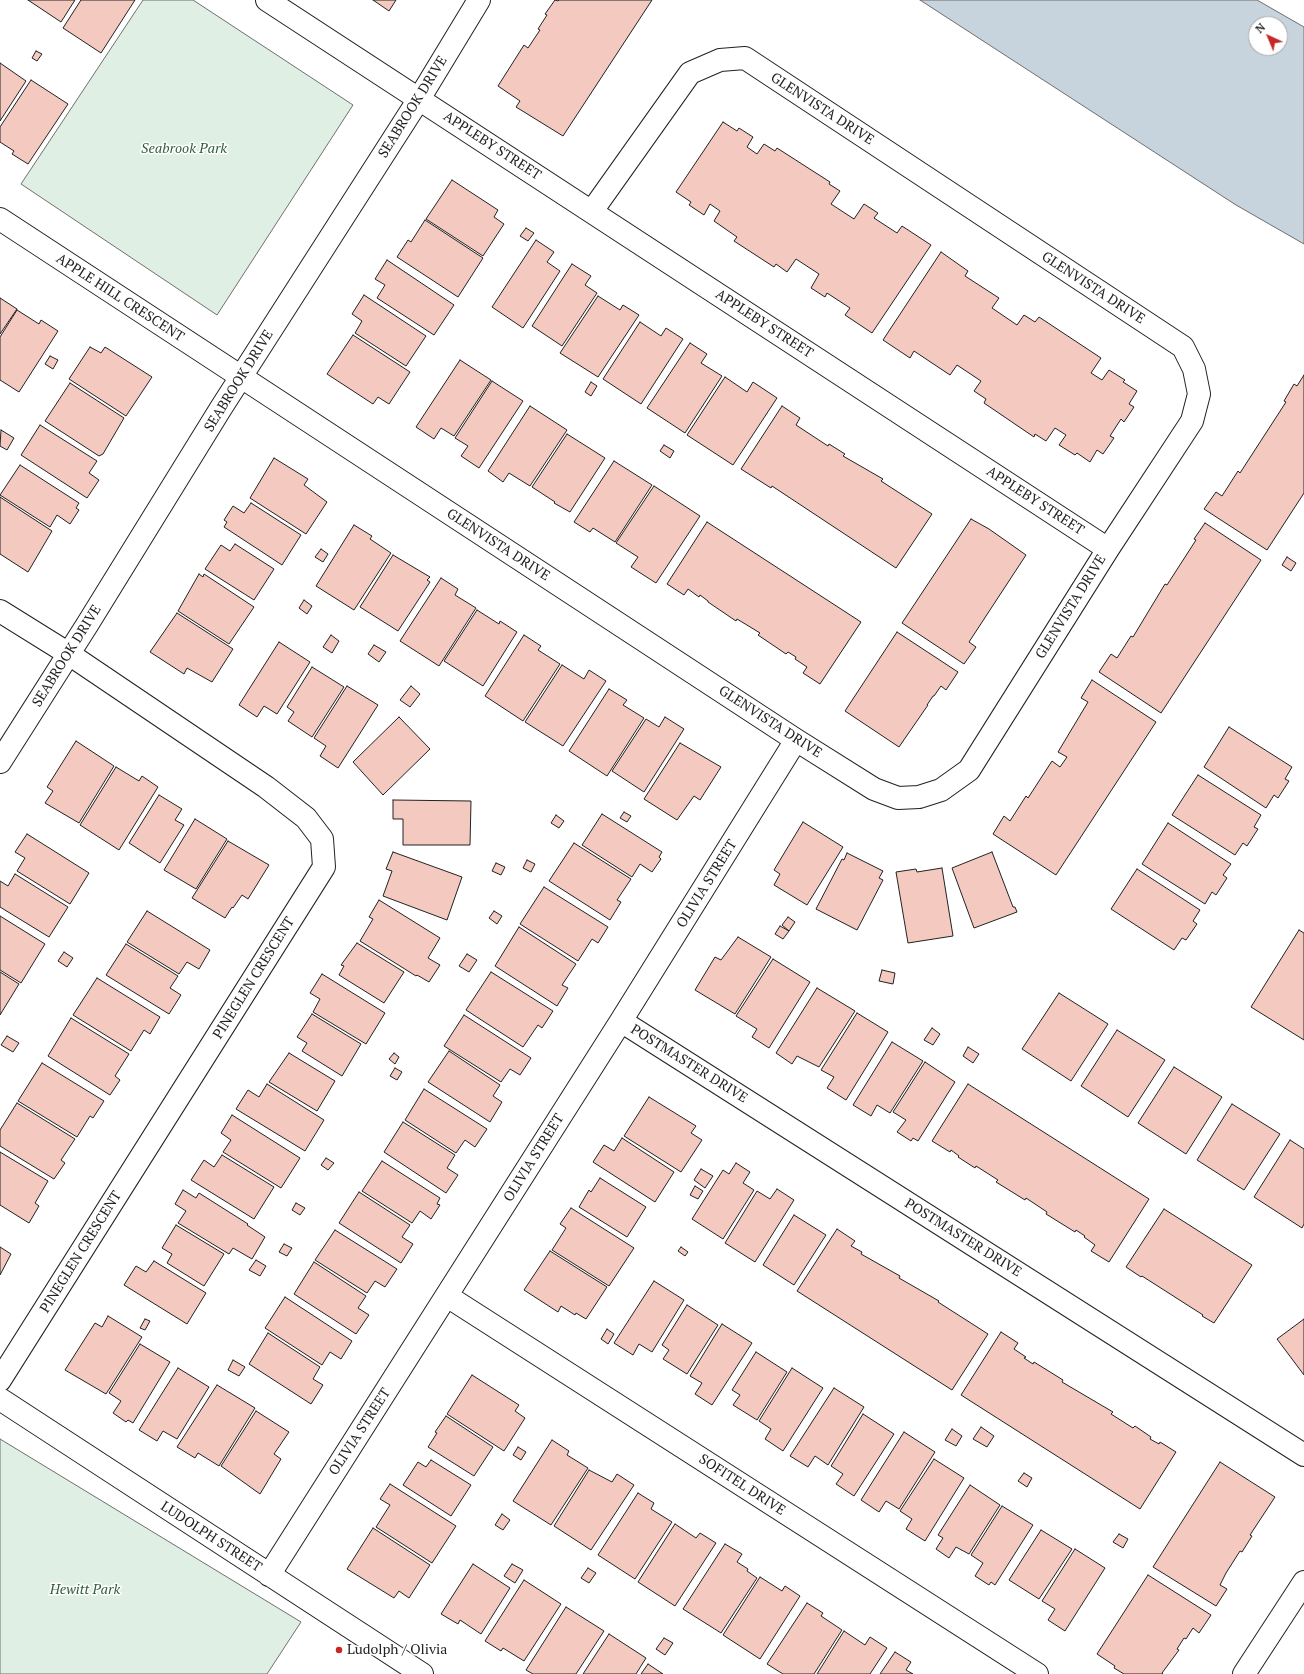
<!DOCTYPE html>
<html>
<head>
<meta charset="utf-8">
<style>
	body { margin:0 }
	#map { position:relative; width:1304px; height:1674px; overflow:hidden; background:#fff; font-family:"PT Serif",serif }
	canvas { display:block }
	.north { position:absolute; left:1248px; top:16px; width:40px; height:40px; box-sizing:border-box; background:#fff; border:1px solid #a7a7a7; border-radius:50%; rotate:316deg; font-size:11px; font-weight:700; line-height:16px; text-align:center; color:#222 }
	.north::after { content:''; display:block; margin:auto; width:14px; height:18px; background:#c62828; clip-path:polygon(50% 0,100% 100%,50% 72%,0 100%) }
</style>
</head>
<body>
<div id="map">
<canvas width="1304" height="1674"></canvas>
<div class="north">N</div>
</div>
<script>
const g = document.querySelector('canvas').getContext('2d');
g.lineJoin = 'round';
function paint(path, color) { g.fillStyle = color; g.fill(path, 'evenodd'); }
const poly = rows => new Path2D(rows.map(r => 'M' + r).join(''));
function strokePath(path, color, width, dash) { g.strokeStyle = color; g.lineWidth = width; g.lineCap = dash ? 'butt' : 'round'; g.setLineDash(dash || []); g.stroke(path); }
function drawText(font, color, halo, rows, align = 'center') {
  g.font = font + ' "PT Serif",serif'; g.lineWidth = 3; g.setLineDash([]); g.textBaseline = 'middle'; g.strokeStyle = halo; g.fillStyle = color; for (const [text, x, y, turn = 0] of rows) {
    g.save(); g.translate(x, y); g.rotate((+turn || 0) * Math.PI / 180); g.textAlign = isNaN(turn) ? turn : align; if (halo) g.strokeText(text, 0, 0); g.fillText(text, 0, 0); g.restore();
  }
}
const green = poly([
	[143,0,193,0,353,105,217,315,21,184,143,0],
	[0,1439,301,1622,267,1674,0,1674,0,1439]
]);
const water = poly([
	[920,0,1257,0,1304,27,1304,244,1236,205,920,0],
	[1256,24,1280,24,1280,48,1256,48,1256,24]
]);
const building = poly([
	[28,0,75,0,61,22,28,0],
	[81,0,135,0,101,53,63,28,81,0],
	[373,0,396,0,389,11,373,0],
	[555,0,558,1,559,0,652,0,563,136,516,107,520,101,498,86,524,45,528,48,540,30,538,29,547,15,545,14,555,0],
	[36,51,42,54,37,61,32,58,36,51],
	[0,63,26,81,0,121,0,63],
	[31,80,68,104,28,164,12,154,14,151,0,142,0,127,31,80],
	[723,122,737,131,739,128,753,137,747,147,757,154,764,144,775,151,777,148,830,182,829,184,840,191,831,204,854,219,864,204,878,213,874,218,897,233,902,226,931,245,872,333,845,315,850,308,827,293,825,297,811,288,819,274,796,259,787,272,776,264,774,267,734,241,737,237,714,221,720,211,710,204,704,215,689,205,691,202,676,192,723,122],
	[452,180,498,210,494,217,504,224,483,256,426,219,452,180],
	[425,220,483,258,458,297,397,257,408,240,411,242,425,220],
	[526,228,534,233,528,241,520,236,526,228],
	[536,240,554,252,547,262,560,271,523,328,492,307,536,240],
	[941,252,968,271,965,276,999,298,992,308,1017,325,1024,315,1035,322,1039,317,1101,358,1091,373,1102,380,1109,370,1125,380,1123,382,1137,391,1129,404,1134,407,1124,422,1121,419,1110,436,1114,438,1103,454,1097,450,1090,462,1077,453,1075,455,1059,445,1066,435,1055,428,1046,441,1035,434,1034,437,984,403,986,399,974,391,981,381,957,365,950,375,914,351,910,358,883,340,941,252],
	[387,260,454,305,434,335,377,298,385,285,375,279,387,260],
	[572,264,591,276,585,285,597,293,562,346,532,326,572,264],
	[364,295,426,336,406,366,355,333,362,321,352,314,364,295],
	[598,296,620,310,623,305,639,315,598,377,560,353,598,296],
	[0,298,17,309,0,334,0,298],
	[17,310,39,324,41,320,58,331,19,392,0,380,0,337,17,310],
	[640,322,661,336,666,328,683,339,641,404,603,379,640,322],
	[353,335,410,372,389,404,378,397,373,404,327,374,353,335],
	[690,343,707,354,701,363,722,376,685,433,647,408,690,343],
	[90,347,101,353,105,347,152,377,126,416,69,379,90,347],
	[50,356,58,360,53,369,45,364,50,356],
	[460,360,491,380,454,436,441,428,434,439,416,427,460,360],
	[1304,375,1304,493,1267,550,1204,509,1216,492,1222,496,1238,471,1240,473,1286,402,1284,401,1294,384,1297,386,1304,375],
	[725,377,747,392,753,382,777,398,733,465,687,435,725,377],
	[492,381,523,401,479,468,461,456,468,446,455,438,492,381],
	[591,382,597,386,591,396,585,392,591,382],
	[70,383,124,418,103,454,99,456,45,421,70,383],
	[530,406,567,430,530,486,509,473,503,482,488,471,530,406],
	[782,406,800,418,796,425,828,446,829,444,845,454,843,456,883,479,881,481,932,514,896,568,772,486,771,488,741,469,782,406],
	[40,425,97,461,89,473,99,480,87,498,21,455,40,425],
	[1,430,14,438,7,450,0,446,1,430],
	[567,434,605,458,570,512,554,503,555,502,532,487,567,434],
	[664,445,674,451,670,458,660,451,664,445],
	[274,458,308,479,304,485,327,502,306,534,250,498,274,458],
	[614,461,652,485,615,542,593,528,590,532,574,522,614,461],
	[20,465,79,503,76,508,79,510,70,524,57,515,50,527,0,495,20,465],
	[654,486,700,516,656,583,631,567,638,557,616,543,654,486],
	[0,497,52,531,28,572,0,554,0,497],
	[251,503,301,535,282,565,224,527,227,522,224,520,233,506,244,513,251,503],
	[971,519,989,529,1026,555,969,642,976,647,964,664,902,623,971,519],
	[707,522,861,622,820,684,803,673,807,667,795,659,796,657,788,652,786,654,758,635,760,633,737,619,736,621,708,602,708,601,700,595,699,597,688,589,684,595,667,584,707,522],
	[1205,523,1261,560,1161,713,1099,672,1111,654,1117,658,1131,636,1133,637,1165,584,1167,585,1196,540,1194,539,1205,523],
	[354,525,372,536,370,539,391,553,354,610,316,586,354,525],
	[235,544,274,569,254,600,205,569,221,545,230,551,235,544],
	[321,549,328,554,323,562,315,557,321,549],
	[393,555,430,577,427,580,430,582,398,631,360,607,393,555],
	[1287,557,1296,563,1291,571,1282,565,1287,557],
	[199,574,203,577,204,574,254,607,229,644,178,611,199,574],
	[441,578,458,589,455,595,476,608,439,666,400,641,441,578],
	[304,600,312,606,307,614,299,608,304,600],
	[477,610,499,624,500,621,517,632,483,686,444,661,477,610],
	[177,613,233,649,212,682,187,668,184,674,150,652,177,613],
	[897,632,958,672,946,690,941,686,934,696,933,696,927,705,928,705,899,747,845,711,897,632],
	[331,635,339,641,332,653,323,647,331,635],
	[524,635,541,646,538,650,560,664,523,721,485,696,524,635],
	[279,642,310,662,277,714,264,706,257,717,239,705,279,642],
	[374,645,386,652,379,662,368,654,374,645],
	[562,665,584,679,589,670,606,681,563,746,525,722,562,665],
	[312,667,344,687,312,737,288,721,294,712,287,707,312,667],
	[1092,680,1156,722,1056,875,993,834,1004,816,1010,821,1026,796,1028,798,1052,761,1060,767,1067,757,1058,752,1088,702,1081,698,1092,680],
	[347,686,378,705,338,768,320,756,326,746,314,738,347,686],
	[411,686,420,694,410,707,400,700,411,686],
	[609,689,627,700,623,705,644,718,607,776,569,751,609,689],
	[399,717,430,749,383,795,353,762,399,717],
	[665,717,684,729,644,792,612,771,646,719,659,727,665,717],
	[1229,727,1292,767,1285,779,1289,781,1278,798,1274,795,1266,808,1204,767,1229,727],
	[76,741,114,766,79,823,45,803,53,791,47,787,76,741],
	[680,743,721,767,700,800,694,796,677,820,644,799,680,743],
	[116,767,139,781,142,776,158,787,119,850,80,825,116,767],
	[1198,775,1261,815,1254,827,1258,829,1247,846,1243,843,1235,855,1172,815,1198,775],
	[159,795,182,809,175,820,184,825,160,863,129,843,159,795],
	[393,800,471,801,470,845,403,845,403,819,393,819,393,800],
	[624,812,631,816,627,822,620,818,624,812],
	[602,814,662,852,659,857,661,859,652,872,640,864,632,877,582,845,602,814],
	[556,815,564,821,559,828,551,823,556,815],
	[195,819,227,839,196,889,164,870,195,819],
	[803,822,843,847,807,905,774,885,780,874,774,870,803,822],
	[1168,823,1231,864,1223,875,1227,878,1216,895,1212,892,1205,904,1142,864,1168,823],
	[27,834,89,873,70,904,17,871,25,858,15,852,27,834],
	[228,841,269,865,248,899,242,895,233,908,232,907,225,918,192,898,228,841],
	[574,843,631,879,617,900,621,902,610,920,549,881,574,843],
	[393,852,462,877,447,920,383,896,392,871,386,869,393,852],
	[992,852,1013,907,1015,907,1017,912,974,928,952,868,992,852],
	[847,853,883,871,879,878,883,880,857,930,816,909,842,859,844,860,847,853],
	[527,860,535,864,531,872,523,868,527,860],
	[496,863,505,867,501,875,492,871,496,863],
	[942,868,953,936,908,943,896,872,916,869,917,872,942,868],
	[1137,869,1200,910,1193,921,1197,924,1186,940,1182,938,1174,950,1111,909,1137,869],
	[15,874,68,907,49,937,0,907,0,881,8,886,15,874],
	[544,887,608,927,598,943,592,939,578,961,520,924,544,887],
	[379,900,440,938,428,958,440,965,429,982,417,975,416,976,360,941,373,919,369,917,379,900],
	[147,911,210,950,199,969,187,962,179,974,127,942,147,911],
	[494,911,502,916,497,924,489,918,494,911],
	[0,916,45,944,21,983,0,970,0,916],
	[788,917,795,922,789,931,782,925,788,917],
	[780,926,789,931,783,939,775,934,780,926],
	[519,927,576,964,562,985,568,988,557,1006,495,966,519,927],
	[1299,930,1304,933,1304,1040,1251,1007,1299,930],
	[738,937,771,957,735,1014,695,990,715,957,721,960,738,937],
	[357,943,404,972,384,1003,339,975,344,966,341,965,357,943],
	[126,944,178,976,170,988,181,995,169,1014,106,975,126,944],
	[64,952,73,958,67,967,58,961,64,952],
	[467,954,477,960,469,972,459,966,467,954],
	[773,959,810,982,769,1048,752,1037,757,1029,736,1016,773,959],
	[882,970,895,973,893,984,879,981,882,970],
	[0,972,19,984,0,1015,0,972],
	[491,972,553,1011,542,1028,538,1025,523,1047,466,1010,491,972],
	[322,974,385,1013,366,1044,313,1012,320,999,310,993,322,974],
	[97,978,160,1017,150,1034,144,1030,131,1051,73,1015,97,978],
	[817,988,855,1011,819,1067,797,1056,792,1064,776,1053,817,988],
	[1059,993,1108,1024,1071,1081,1022,1049,1059,993],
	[857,1013,888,1032,846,1100,827,1088,834,1077,821,1070,857,1013],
	[312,1014,361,1044,342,1076,302,1051,307,1043,297,1037,312,1014],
	[464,1015,531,1058,520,1075,510,1069,501,1082,444,1046,464,1015],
	[71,1018,129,1054,115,1076,120,1080,110,1095,48,1056,71,1018],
	[932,1028,940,1034,933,1045,924,1040,932,1028],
	[1117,1030,1165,1060,1128,1117,1081,1086,1117,1030],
	[7,1036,19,1043,13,1052,1,1045,7,1036],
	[892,1042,923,1061,890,1113,877,1105,871,1116,853,1105,892,1042],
	[968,1047,979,1054,973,1063,963,1056,968,1047],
	[449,1051,500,1085,493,1096,502,1102,490,1122,428,1082,449,1051],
	[289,1053,335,1081,317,1111,269,1082,289,1053],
	[394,1053,399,1057,395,1064,389,1059,394,1053],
	[925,1062,955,1082,918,1141,913,1138,911,1141,897,1132,906,1120,893,1112,925,1062],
	[42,1063,104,1101,93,1118,90,1116,77,1137,18,1101,42,1063],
	[1174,1067,1222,1097,1186,1154,1138,1123,1174,1067],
	[395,1068,402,1072,397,1080,390,1076,395,1068],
	[267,1084,324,1120,305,1151,236,1109,248,1090,259,1097,267,1084],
	[968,1084,1149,1199,1109,1262,1091,1251,1095,1245,1084,1237,1085,1236,1076,1230,1075,1232,1046,1214,1047,1212,1026,1198,1025,1200,996,1182,998,1180,976,1166,975,1168,958,1157,959,1156,951,1150,950,1152,932,1141,968,1084],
	[424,1089,487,1129,475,1147,465,1140,456,1153,405,1120,424,1089],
	[649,1097,696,1126,691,1133,702,1140,681,1172,624,1136,649,1097],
	[17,1103,75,1139,61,1160,65,1163,54,1179,0,1146,0,1130,17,1103],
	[1232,1104,1280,1134,1244,1190,1197,1160,1232,1104],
	[232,1115,300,1158,281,1188,223,1152,231,1140,221,1133,232,1115],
	[403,1122,455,1155,447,1168,458,1175,446,1193,384,1152,403,1122],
	[622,1138,674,1172,655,1202,593,1162,604,1145,614,1151,622,1138],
	[1290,1140,1304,1149,1304,1224,1302,1228,1254,1197,1290,1140],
	[0,1152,48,1181,35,1203,39,1206,29,1223,0,1205,0,1152],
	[222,1155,274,1187,254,1219,191,1180,204,1160,214,1167,222,1155],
	[326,1158,334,1163,328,1170,321,1165,326,1158],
	[382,1161,440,1198,437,1204,440,1205,431,1219,420,1211,412,1223,362,1191,382,1161],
	[736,1163,750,1172,743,1183,754,1190,723,1239,692,1219,723,1170,729,1174,736,1163],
	[701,1169,713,1176,705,1188,694,1180,701,1169],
	[600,1178,646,1207,627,1237,579,1207,589,1190,591,1192,600,1178],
	[695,1186,703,1191,698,1199,690,1195,695,1186],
	[777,1189,794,1200,755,1262,725,1243,757,1191,770,1199,777,1189],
	[183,1190,196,1198,199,1193,248,1224,247,1225,265,1237,252,1259,233,1248,229,1254,178,1223,186,1211,175,1204,183,1190],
	[359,1192,410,1225,402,1237,413,1244,401,1263,339,1223,359,1192],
	[296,1203,305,1208,300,1215,292,1210,296,1203],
	[571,1208,634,1248,609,1286,552,1250,566,1228,560,1224,571,1208],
	[1164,1209,1252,1265,1214,1323,1202,1316,1203,1315,1142,1276,1141,1277,1126,1267,1164,1209],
	[794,1215,826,1235,794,1285,763,1265,794,1215],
	[176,1225,224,1254,204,1286,167,1263,172,1254,162,1248,176,1225],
	[837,1229,855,1241,851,1246,862,1252,861,1254,900,1276,899,1278,939,1301,938,1302,988,1334,952,1390,797,1291,837,1229],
	[335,1230,397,1269,385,1287,375,1281,367,1293,315,1260,335,1230],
	[284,1244,292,1248,287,1256,279,1252,284,1244],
	[0,1247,11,1254,0,1275,0,1247],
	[681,1247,688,1252,685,1256,678,1251,681,1247],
	[550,1251,607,1287,586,1319,576,1313,575,1315,561,1306,558,1312,524,1290,550,1251],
	[256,1260,266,1266,260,1276,249,1270,256,1260],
	[154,1261,206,1293,187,1324,124,1285,136,1266,146,1272,154,1261],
	[314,1262,366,1296,358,1308,369,1315,356,1334,294,1294,314,1262],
	[654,1281,684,1300,652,1352,639,1344,633,1355,614,1343,654,1281],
	[285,1297,352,1341,341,1359,330,1352,322,1365,265,1328,285,1297],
	[687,1305,718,1325,687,1374,663,1359,669,1350,662,1345,687,1305],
	[108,1316,142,1337,106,1394,65,1370,95,1323,102,1327,108,1316],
	[145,1319,150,1321,145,1330,140,1328,145,1319],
	[1304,1319,1304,1375,1277,1339,1304,1319],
	[722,1324,752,1343,712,1405,695,1394,702,1383,690,1376,722,1324],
	[607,1329,614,1334,608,1344,601,1339,607,1329],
	[1001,1332,1018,1343,1014,1349,1026,1357,1024,1358,1033,1364,1034,1362,1063,1380,1062,1382,1113,1412,1111,1414,1133,1428,1135,1426,1151,1437,1150,1439,1159,1444,1160,1442,1176,1452,1140,1509,961,1395,1001,1332],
	[268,1333,320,1367,313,1379,323,1385,311,1404,249,1364,268,1333],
	[140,1344,170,1362,133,1423,128,1420,126,1422,113,1413,121,1401,109,1393,140,1344],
	[756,1352,787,1372,757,1420,733,1405,740,1395,732,1390,756,1352],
	[233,1360,245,1367,239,1376,228,1370,233,1360],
	[178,1368,209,1387,177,1439,163,1431,157,1441,139,1430,178,1368],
	[792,1368,823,1388,783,1451,765,1439,771,1429,759,1421,792,1368],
	[472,1375,519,1405,515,1411,525,1418,504,1451,447,1414,472,1375],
	[217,1385,255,1408,219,1466,198,1453,195,1458,177,1447,217,1385],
	[834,1388,864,1407,828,1465,815,1456,808,1467,790,1456,834,1388],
	[256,1411,289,1432,274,1454,281,1459,260,1494,221,1466,256,1411],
	[863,1414,894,1434,854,1496,836,1484,843,1474,831,1466,863,1414],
	[446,1416,493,1447,474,1476,428,1447,437,1433,435,1432,446,1416],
	[981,1427,994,1436,987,1447,973,1439,981,1427],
	[952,1429,962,1436,956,1446,945,1440,952,1429],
	[904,1432,935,1452,899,1509,886,1501,879,1512,861,1500,904,1432],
	[552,1440,569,1451,567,1455,588,1468,551,1525,513,1501,552,1440],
	[518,1447,526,1452,521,1460,513,1455,518,1447],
	[934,1459,964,1478,925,1541,906,1529,912,1519,900,1511,934,1459],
	[431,1460,471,1485,451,1516,403,1485,418,1462,426,1467,431,1460],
	[1220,1462,1275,1497,1250,1535,1252,1536,1242,1552,1240,1551,1226,1573,1220,1585,1227,1589,1216,1606,1153,1567,1220,1462],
	[589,1470,612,1482,617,1474,634,1485,591,1550,554,1526,589,1470],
	[1024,1473,1032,1478,1027,1487,1018,1481,1024,1473],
	[390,1484,456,1526,432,1563,376,1527,390,1505,380,1499,390,1484],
	[970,1485,1000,1505,969,1554,956,1547,949,1558,936,1549,943,1538,938,1535,970,1485],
	[638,1493,654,1503,651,1509,672,1522,635,1579,598,1555,638,1493],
	[1002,1506,1033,1525,995,1585,991,1582,989,1585,975,1576,983,1563,971,1555,1002,1506],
	[502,1514,510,1520,503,1530,495,1525,502,1514],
	[675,1524,696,1538,700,1533,716,1543,675,1606,638,1582,675,1524],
	[373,1528,430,1565,409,1598,399,1591,394,1598,347,1569,373,1528],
	[1041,1530,1072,1549,1039,1599,1009,1580,1041,1530],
	[1119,1534,1128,1539,1123,1548,1113,1542,1119,1534],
	[725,1544,742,1554,737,1562,748,1569,747,1571,757,1578,721,1633,683,1609,725,1544],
	[1075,1549,1105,1568,1065,1631,1048,1620,1055,1609,1042,1601,1075,1549],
	[473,1564,510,1588,481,1634,460,1620,458,1624,441,1614,473,1564],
	[512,1564,523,1570,515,1583,504,1576,512,1564],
	[588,1568,596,1573,589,1583,581,1578,588,1568],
	[1148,1575,1211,1615,1199,1633,1193,1628,1186,1639,1184,1638,1177,1649,1179,1650,1162,1673,1163,1674,1124,1674,1114,1668,1115,1666,1097,1654,1148,1575],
	[760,1577,782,1591,785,1586,800,1596,760,1659,723,1635,760,1577],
	[524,1580,561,1604,524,1661,503,1648,501,1651,485,1641,524,1580],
	[807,1603,823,1613,821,1616,842,1630,814,1674,783,1674,767,1664,807,1603],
	[566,1607,604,1631,576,1674,533,1674,526,1670,566,1607],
	[844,1631,865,1645,870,1637,887,1648,870,1674,817,1674,844,1631],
	[609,1634,646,1658,636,1674,583,1674,609,1634],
	[664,1638,673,1643,665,1655,656,1649,664,1638],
	[895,1652,911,1662,906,1670,913,1674,880,1674,895,1652],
	[648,1664,663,1674,641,1674,648,1664]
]);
const street = poly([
	[267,0,1108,549],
	[0,219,796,740,874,789,898,798,919,797,941,790,969,770,1108,549,1192,421,1199,394,1194,369,1183,347,745,58,720,60,690,73,592,211],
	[0,611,69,654,266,787,306,818,322,839,324,867,0,1380],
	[0,762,87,625,221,408,419,99,479,0],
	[621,1021,1304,1455],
	[447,1296,1037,1674],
	[0,1399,422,1674],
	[269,1575,621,1021,796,740],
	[1244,1674,1304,1582]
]);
const markers = [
	[339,1650,4,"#c62828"]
];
const streetNames = [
	["SEABROOK DRIVE",413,107,-58],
	["GLENVISTA DRIVE",822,109,33],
	["APPLEBY STREET",492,146,33],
	["GLENVISTA DRIVE",1093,288,33],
	["APPLE HILL CRESCENT",120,298,33],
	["APPLEBY STREET",764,324,33],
	["SEABROOK DRIVE",239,381,-58],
	["APPLEBY STREET",1035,501,33],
	["GLENVISTA DRIVE",498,545,33],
	["GLENVISTA DRIVE",1071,607,-58],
	["SEABROOK DRIVE",67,656,-58],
	["GLENVISTA DRIVE",770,722,33],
	["OLIVIA STREET",707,884,-58],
	["PINEGLEN CRESCENT",254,978,-58],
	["POSTMASTER DRIVE",689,1064,32],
	["OLIVIA STREET",534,1158,-58],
	["POSTMASTER DRIVE",963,1238,32],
	["PINEGLEN CRESCENT",81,1252,-58],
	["OLIVIA STREET",360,1432,-57],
	["SOFITEL DRIVE",742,1485,33],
	["LUDOLPH STREET",211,1537,33]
];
const parkNames = [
	["Seabrook Park",184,149],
	["Hewitt Park",85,1590]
];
const poiNames = [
	["Ludolph / Olivia",347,1650]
];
paint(green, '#e0efe3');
strokePath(green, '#6f6f6f', 1);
paint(water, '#c7d3dd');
strokePath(water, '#6f6f6f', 1);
paint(building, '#f3c9c0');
strokePath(building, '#222', 1);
strokePath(street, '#222', 24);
strokePath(street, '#fff', 22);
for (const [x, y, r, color] of markers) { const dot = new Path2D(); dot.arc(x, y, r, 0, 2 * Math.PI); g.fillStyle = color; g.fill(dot); strokePath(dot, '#fff', 1.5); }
drawText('14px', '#222', '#fff', streetNames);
drawText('italic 14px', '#2f5e38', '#fff', parkNames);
drawText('14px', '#222', '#fff', poiNames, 'left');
</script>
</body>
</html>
